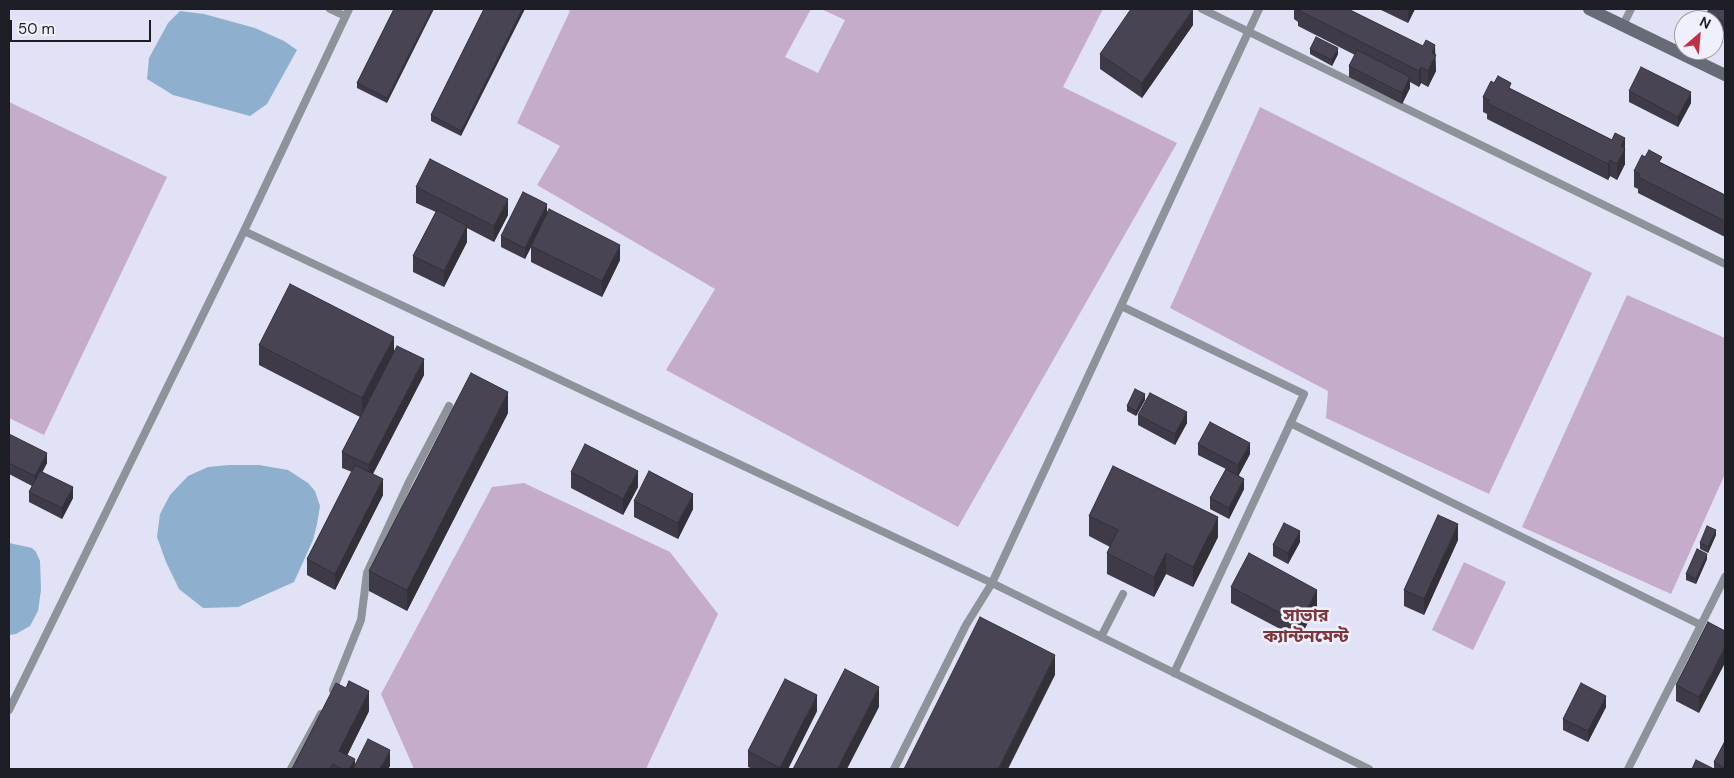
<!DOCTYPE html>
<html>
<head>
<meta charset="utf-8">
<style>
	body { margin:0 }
	#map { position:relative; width:1734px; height:778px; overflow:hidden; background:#e1e2f6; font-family:"DM Sans",sans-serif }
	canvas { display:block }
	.frame { position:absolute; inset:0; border:10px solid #1d1e25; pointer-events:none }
	.north { position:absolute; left:1674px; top:10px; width:50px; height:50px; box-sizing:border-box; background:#eff0fc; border:1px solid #9b9ca6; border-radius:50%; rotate:27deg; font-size:14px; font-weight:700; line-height:20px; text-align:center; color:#1d1e25 }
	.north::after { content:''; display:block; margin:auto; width:18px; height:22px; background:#c03047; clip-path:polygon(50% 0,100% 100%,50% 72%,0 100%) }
	.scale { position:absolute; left:10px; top:20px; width:141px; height:22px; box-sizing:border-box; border:2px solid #1d1e25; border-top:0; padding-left:6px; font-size:15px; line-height:18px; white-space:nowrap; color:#1d1e25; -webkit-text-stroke:4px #eff0fc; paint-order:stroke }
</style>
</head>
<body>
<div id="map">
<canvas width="1734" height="778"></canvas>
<div class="frame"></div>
<div class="north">N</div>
<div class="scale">50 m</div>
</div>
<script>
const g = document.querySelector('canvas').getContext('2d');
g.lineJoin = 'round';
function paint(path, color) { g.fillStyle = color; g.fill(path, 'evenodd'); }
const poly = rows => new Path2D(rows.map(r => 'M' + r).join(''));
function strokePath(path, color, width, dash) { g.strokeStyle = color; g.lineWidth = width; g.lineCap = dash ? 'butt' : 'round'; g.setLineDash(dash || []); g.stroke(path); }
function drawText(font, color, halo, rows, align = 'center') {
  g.font = font + ' "DM Sans","Noto Sans Bengali",sans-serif'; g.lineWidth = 5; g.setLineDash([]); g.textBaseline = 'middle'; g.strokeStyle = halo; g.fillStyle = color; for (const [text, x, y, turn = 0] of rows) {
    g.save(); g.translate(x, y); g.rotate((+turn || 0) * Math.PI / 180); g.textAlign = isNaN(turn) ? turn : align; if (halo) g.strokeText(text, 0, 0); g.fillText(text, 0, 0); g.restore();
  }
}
const green = poly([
	[566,9,811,9,785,57,818,73,845,20,821,9,1103,9,1063,87,1177,143,958,527,666,370,715,289,537,185,560,146,517,123,570,11],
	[9,102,167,177,44,435,9,418],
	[1260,107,1592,273,1489,494,1326,418,1328,391,1170,308],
	[1627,295,1725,338,1725,474,1671,594,1522,527],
	[524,483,670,552,718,614,646,769,414,769,381,694,492,487],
	[1464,562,1506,582,1473,650,1432,630]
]);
const water = poly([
	[180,11,204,14,255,28,284,41,297,50,267,104,250,116,173,95,147,79,149,58,168,23],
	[229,465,259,465,288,470,308,483,315,491,320,506,317,524,313,540,294,582,238,607,203,608,179,589,166,562,157,537,160,514,170,495,188,476,208,467],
	[9,543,32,548,36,552,40,561,41,590,38,611,30,626,16,634,9,635]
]);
const lane = poly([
	[330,9,345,16],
	[1202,9,1725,264],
	[1623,25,1631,9],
	[244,231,992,583,1369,769],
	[1121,306,1304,394,1174,673],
	[1290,423,1701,625,1628,769],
	[1701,625,1725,577],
	[1101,637,1123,594],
	[333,690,361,620,367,573,409,482,449,406],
	[9,710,244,231,349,9],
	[291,769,321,714],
	[894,769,966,625,992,583,1259,9]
]);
const secondary = poly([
	[1589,9,1725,75]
]);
const wall = poly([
	[394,9,387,103,357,88,357,83],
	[484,9,461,136,431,121,431,115],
	[1294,9,1348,9,1435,55,1436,71,1428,87,1421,83,1419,87,1410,82,1410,88,1402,104,1349,77,1349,66,1355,55,1298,26,1298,22,1294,19],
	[1379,9,1415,9,1408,23],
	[1725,9,1725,33,1714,27,1714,20,1707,20,1707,13],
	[1193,25,1142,98,1100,69,1100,54],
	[1310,49,1338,54,1332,66,1310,54],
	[1494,83,1511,89,1612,140,1625,138,1625,164,1617,180,1610,176,1608,180,1487,119,1487,114,1483,112,1483,97],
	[1629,91,1691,103,1678,127,1629,102],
	[1645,157,1662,163,1725,195,1725,237,1638,193,1638,189,1634,187,1634,171],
	[416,187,508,215,494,242,467,228,467,242,444,287,413,272,413,256,436,212,416,203],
	[547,213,620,260,602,297,531,262,531,247,525,259,501,247,501,236],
	[259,345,394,352,424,375,373,474,383,495,335,590,307,575,307,559,352,472,342,468,342,452,360,417,259,365],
	[1145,400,1136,416,1127,411,1127,406],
	[508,413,407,611,369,591,369,571],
	[1138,415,1187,423,1175,445,1138,425],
	[9,434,47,463,42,472,73,498,62,519,29,502,29,492,32,486,9,474],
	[1198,444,1250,454,1239,475,1244,489,1229,519,1210,509,1210,498,1226,469,1198,455],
	[571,472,638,487,623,515,571,488],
	[634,501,693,509,678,539,634,517],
	[1089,516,1218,537,1193,587,1166,574,1154,597,1107,574,1107,553,1110,547,1089,536],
	[1716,535,1708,553,1700,549,1700,543],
	[1458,540,1424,615,1404,606,1404,590],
	[1300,542,1288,564,1273,556,1273,545],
	[1707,559,1696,584,1686,580,1686,574],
	[1231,587,1317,606,1299,639,1231,603],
	[1708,622,1699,713,1676,701,1676,685],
	[1606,707,1588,742,1563,730,1563,719],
	[369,711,347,755,355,765,390,766,388,769,292,769],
	[817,711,788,769,753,769,748,767,748,751],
	[1725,741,1725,769,1714,769,1714,762]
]);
const shadedWall = poly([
	[432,9,434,9,387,103,387,98],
	[522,9,525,9,461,136,461,131],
	[1193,9,1193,25,1142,98,1142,83],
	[1408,9,1415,9,1408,23],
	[1435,45,1436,71,1428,87,1428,71,1432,53],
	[1338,48,1338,54,1332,66,1332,60],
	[1421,67,1421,83,1419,87,1419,71],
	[1410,77,1410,88,1402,104,1402,93],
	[1691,92,1691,103,1678,127,1678,117],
	[1625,138,1625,164,1617,180,1617,164,1621,146],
	[1610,160,1610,176,1608,180,1608,164],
	[508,199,508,215,494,242,494,226],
	[547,204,547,215,525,259,525,248],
	[467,226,467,242,444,287,444,271],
	[620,245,620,260,602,297,602,281],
	[394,337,394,358,362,418,362,398],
	[424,359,424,375,369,481,369,465],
	[508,392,508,413,407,611,407,590],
	[1145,394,1145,400,1136,416,1136,411],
	[1187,412,1187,423,1175,445,1175,434],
	[1250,443,1250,454,1238,476,1238,465],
	[47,453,47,463,35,487,35,476],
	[638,471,638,487,623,515,623,499],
	[383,479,383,495,335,590,335,574],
	[1244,479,1244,489,1229,519,1229,508],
	[73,487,73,498,62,519,62,508],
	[693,494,693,509,678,539,678,523],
	[1218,517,1218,537,1193,587,1193,567],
	[1458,524,1458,540,1424,615,1424,599],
	[1716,530,1716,535,1708,553,1708,547],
	[1300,531,1300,542,1288,564,1288,553],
	[1166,553,1166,574,1154,597,1154,577],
	[1707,554,1707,559,1696,584,1696,579],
	[1317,590,1317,606,1299,639,1299,623],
	[1725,647,1725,663,1699,713,1699,697],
	[1055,655,1055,675,1008,769,998,769],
	[879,687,879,707,847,769,837,769],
	[369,691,369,711,341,768,339,751],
	[817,695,817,711,788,769,780,769,780,768],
	[1606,696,1606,707,1588,742,1588,731],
	[390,750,390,766,388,769,380,769],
	[355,759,355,769,349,769]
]);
const building = poly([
	[394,9,432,9,387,98,357,83,394,9],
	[484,9,522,9,461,131,431,115,484,9],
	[1131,9,1193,9,1142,83,1100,54,1131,9],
	[1299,9,1348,9,1423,46,1426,40,1435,45,1432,53,1436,55,1428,71,1421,67,1419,71,1298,10,1299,9],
	[1709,9,1725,9,1725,22,1707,13,1709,9],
	[1316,37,1338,48,1332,60,1310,49,1316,37],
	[1357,50,1410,77,1402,93,1349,66,1357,50],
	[1641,67,1691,92,1678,117,1629,91,1641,67],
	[1498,76,1511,83,1509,88,1612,140,1615,133,1625,138,1621,146,1625,149,1617,164,1610,160,1608,164,1487,103,1489,100,1483,97,1491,81,1494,83,1498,76],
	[1649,150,1662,157,1659,162,1725,195,1725,221,1638,177,1640,174,1634,171,1642,155,1645,157,1649,150],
	[430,159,508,199,494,226,416,187,430,159],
	[523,192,547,204,525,248,501,236,523,192],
	[549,209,620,245,602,281,531,246,549,209],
	[437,210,467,226,444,271,413,256,437,210],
	[290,284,394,337,362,398,259,345,290,284],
	[397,346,424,359,369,465,342,452,397,346],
	[471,373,508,392,407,590,369,571,471,373],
	[1135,389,1145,394,1136,411,1127,406,1135,389],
	[1150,393,1187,412,1175,434,1138,415,1150,393],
	[1210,422,1250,443,1238,465,1198,444,1210,422],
	[9,434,47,453,35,476,9,463,9,434],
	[585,444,638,471,623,499,571,472,585,444],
	[355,465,383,479,335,574,307,559,355,465],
	[1113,466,1218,517,1193,567,1166,553,1154,577,1107,553,1118,530,1089,516,1113,466],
	[1226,469,1244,479,1229,508,1210,498,1226,469],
	[40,471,73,487,62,508,29,492,40,471],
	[649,471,693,494,678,523,634,501,649,471],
	[1438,515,1458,524,1424,599,1404,590,1438,515],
	[1284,523,1300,531,1288,553,1273,545,1284,523],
	[1707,526,1716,530,1708,547,1700,543,1707,526],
	[1697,549,1707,554,1696,579,1686,574,1697,549],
	[1249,553,1317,590,1299,623,1231,587,1249,553],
	[980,617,1055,655,998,769,904,769,980,617],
	[1708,622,1725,631,1725,647,1699,697,1676,685,1708,622],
	[845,669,879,687,837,769,793,769,845,669],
	[785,679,817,695,780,768,748,751,785,679],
	[349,681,369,691,339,751,355,759,349,769,342,769,333,764,330,769,292,769,336,683,346,688,349,681],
	[1581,683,1606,696,1588,731,1563,719,1581,683],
	[368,739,390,750,380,769,353,769,368,739],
	[1725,741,1725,768,1714,762,1725,741],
	[1696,760,1714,769,1692,769,1696,760]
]);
const districtNames = [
	["সাভার",1306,616],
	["ক্যান্টনমেন্ট",1306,637]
];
paint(green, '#c6accb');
paint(water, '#8eafce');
strokePath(lane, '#8e929a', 8);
strokePath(secondary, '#666b76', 12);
paint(wall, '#3f3a47');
paint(shadedWall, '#33303a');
paint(building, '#494453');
strokePath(building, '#33303a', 1);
drawText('bold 18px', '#7e363c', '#eff0fc', districtNames);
</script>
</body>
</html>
